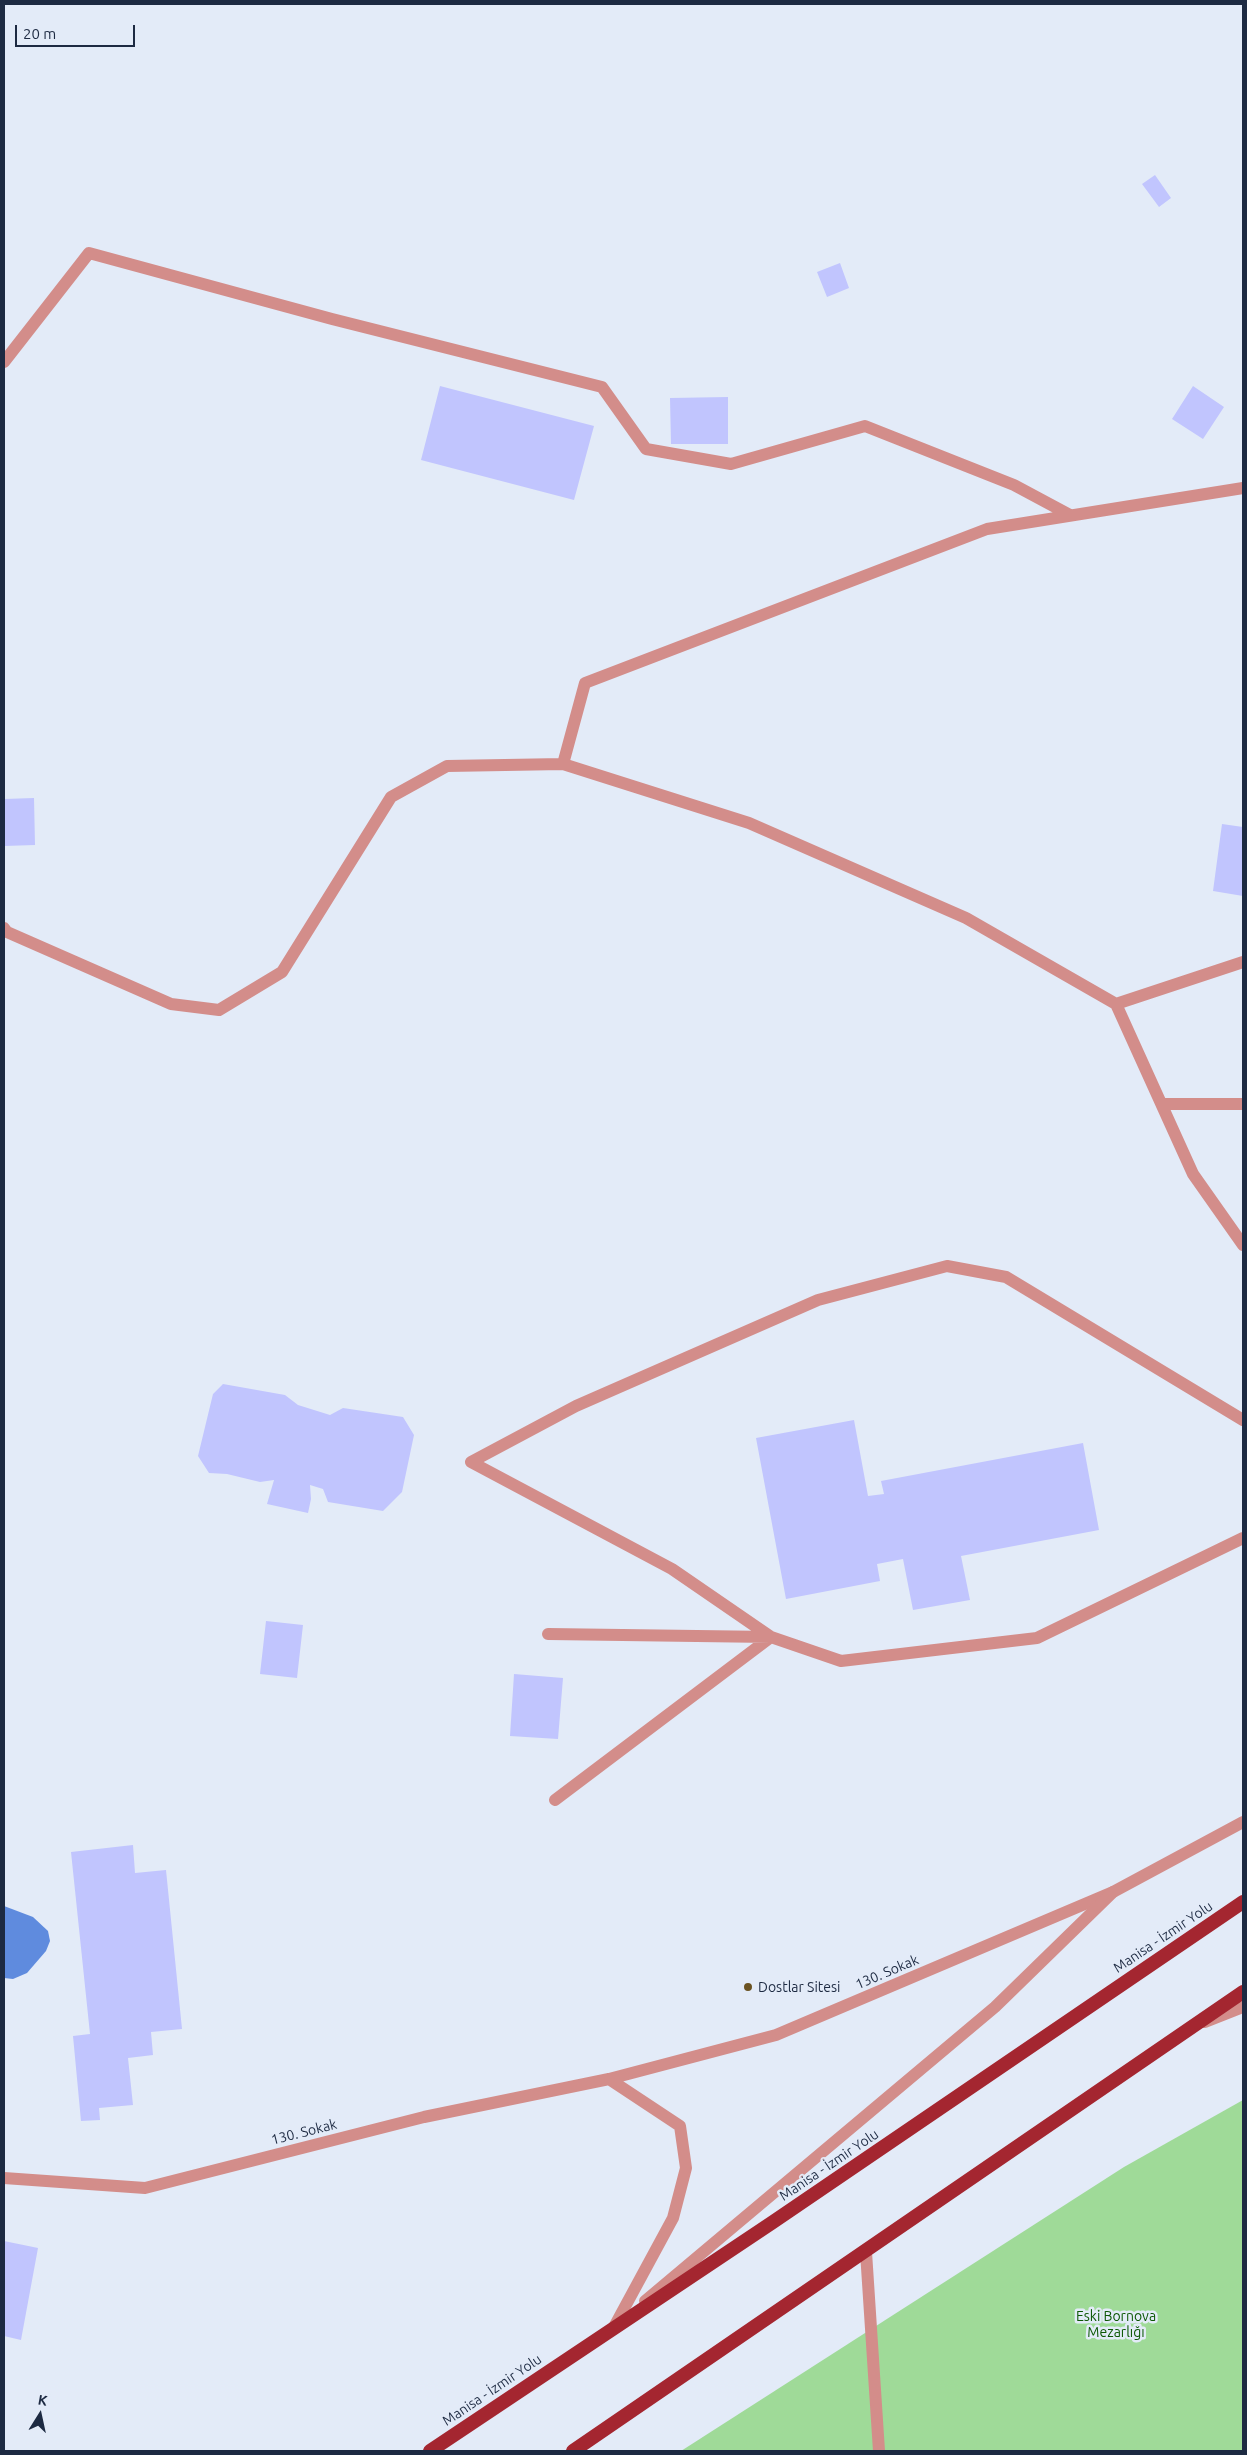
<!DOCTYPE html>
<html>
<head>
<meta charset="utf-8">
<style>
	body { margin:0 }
	#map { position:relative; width:1247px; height:2455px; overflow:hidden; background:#e3ebf8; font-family:Ubuntu,sans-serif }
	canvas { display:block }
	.frame { position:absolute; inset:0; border:5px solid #1d2a42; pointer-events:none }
	.north { position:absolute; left:15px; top:2390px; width:50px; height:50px; -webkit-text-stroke:4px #e3ebf8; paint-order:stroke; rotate:10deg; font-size:14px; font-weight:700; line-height:20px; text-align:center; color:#1d2a42 }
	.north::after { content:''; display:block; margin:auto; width:18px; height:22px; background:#1d2a42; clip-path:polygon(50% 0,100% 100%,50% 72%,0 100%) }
	.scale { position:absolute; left:15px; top:25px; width:120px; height:22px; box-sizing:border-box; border:2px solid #1d2a42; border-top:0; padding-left:6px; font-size:15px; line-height:18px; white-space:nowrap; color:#1d2a42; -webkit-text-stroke:4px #e3ebf8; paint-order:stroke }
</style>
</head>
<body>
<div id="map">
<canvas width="1247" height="2455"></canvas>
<div class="frame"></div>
<div class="north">K</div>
<div class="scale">20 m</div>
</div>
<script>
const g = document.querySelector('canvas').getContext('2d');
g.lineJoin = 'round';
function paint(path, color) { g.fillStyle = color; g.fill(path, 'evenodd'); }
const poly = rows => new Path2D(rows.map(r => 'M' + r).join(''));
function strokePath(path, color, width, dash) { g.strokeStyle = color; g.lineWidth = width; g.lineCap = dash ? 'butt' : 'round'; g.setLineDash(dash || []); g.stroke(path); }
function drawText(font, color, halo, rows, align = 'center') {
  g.font = font + ' Ubuntu,sans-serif'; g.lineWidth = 5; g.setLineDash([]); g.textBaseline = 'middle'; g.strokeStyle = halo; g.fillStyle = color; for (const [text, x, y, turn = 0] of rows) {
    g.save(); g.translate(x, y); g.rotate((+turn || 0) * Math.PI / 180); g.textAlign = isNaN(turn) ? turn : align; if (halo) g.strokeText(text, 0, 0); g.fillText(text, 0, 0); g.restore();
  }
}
const green = poly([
	[1243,2100,1243,2451,681,2451,1124,2167]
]);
const water = poly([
	[4,1906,33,1917,48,1931,50,1941,46,1951,27,1973,13,1979,4,1978]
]);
const building = poly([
	[1155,175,1171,198,1159,207,1142,184],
	[840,263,849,288,827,297,817,272],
	[440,386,594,426,574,500,421,460],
	[1193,386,1224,407,1203,439,1172,419],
	[728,397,728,444,671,444,670,398],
	[34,798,35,845,4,846,4,799],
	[1222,824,1243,827,1243,896,1213,891],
	[223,1384,285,1395,298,1405,330,1415,343,1408,403,1417,414,1435,402,1492,383,1511,328,1502,323,1489,310,1485,311,1499,308,1513,267,1504,274,1480,260,1482,227,1474,209,1473,198,1456,213,1394],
	[854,1420,868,1496,884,1494,881,1481,1083,1443,1099,1530,961,1556,970,1600,913,1610,903,1559,877,1564,880,1581,786,1599,756,1438],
	[266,1621,303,1625,297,1678,260,1674],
	[514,1674,563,1678,558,1739,510,1736],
	[133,1845,135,1873,166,1870,182,2029,151,2032,153,2055,128,2058,133,2105,99,2108,100,2120,81,2121,73,2036,90,2034,71,1852],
	[4,2241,38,2248,21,2340,4,2336]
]);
const minor = poly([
	[4,362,89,253,332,319,602,387,646,449,731,464,865,426,1014,485,1070,515],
	[563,764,585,683,987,529,1243,488],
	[4,928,7,932,171,1004,219,1010,282,972,391,797,447,766,563,764,749,823,966,918,1116,1004,1193,1174,1243,1245],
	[1116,1004,1243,962],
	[1162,1104,1243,1104],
	[1243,1420,1006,1277,947,1266,818,1300,576,1406,471,1462,672,1569,771,1637,841,1661,1037,1638,1243,1538],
	[548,1634,771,1637,555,1800],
	[609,2079,680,2126,686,2168,673,2218,614,2327],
	[4,2178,145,2188,424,2117,609,2079,776,2035,1113,1892],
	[866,2252,879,2451]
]);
const tertiary = poly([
	[1205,2022,1243,2007],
	[645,2301,995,2007,1113,1892,1243,1822]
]);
const trunk = poly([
	[430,2451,773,2222,1243,1902],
	[573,2451,1243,1992]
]);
const markers = [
	[748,1987,5,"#6a5222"]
];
const streetNames = [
	["Manisa - İzmir Yolu",1163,1937,-34],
	["130. Sokak",887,1972,-23],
	["130. Sokak",304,2132,-14],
	["Manisa - İzmir Yolu",829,2165,-34],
	["Manisa - İzmir Yolu",492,2390,-34]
];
const poiNames = [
	["Dostlar Sitesi",758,1987]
];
const parkNames = [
	["Eski Bornova",1116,2316],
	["Mezarlığı",1116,2332]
];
paint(green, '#9fda98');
paint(water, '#5f8bde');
paint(building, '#c1c5fe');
strokePath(minor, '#d38d8a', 12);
strokePath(tertiary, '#d38d8a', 12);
strokePath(trunk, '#a42630', 14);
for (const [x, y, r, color] of markers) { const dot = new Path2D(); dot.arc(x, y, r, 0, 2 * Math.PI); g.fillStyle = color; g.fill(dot); strokePath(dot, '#e3ebf8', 2); }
drawText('14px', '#1d2a42', '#e3ebf8', streetNames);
drawText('14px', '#1d2a42', '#e3ebf8', poiNames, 'left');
drawText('14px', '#0c5804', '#e3ebf8', parkNames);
</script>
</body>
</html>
